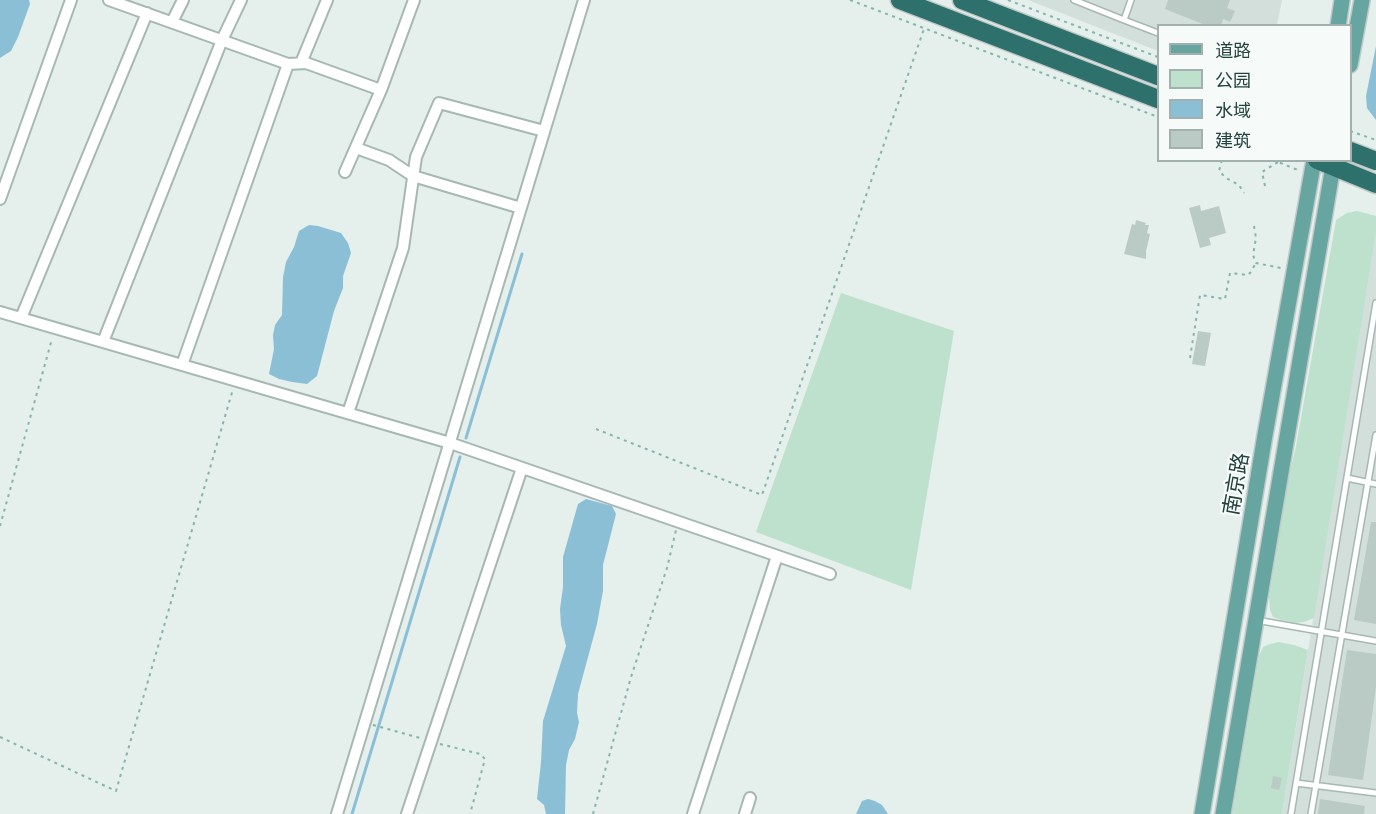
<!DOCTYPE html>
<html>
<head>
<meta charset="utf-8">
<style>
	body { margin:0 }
	#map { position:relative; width:1376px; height:814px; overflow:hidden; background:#e5efec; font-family:"Exo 2","Noto Sans SC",sans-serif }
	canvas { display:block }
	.legend { position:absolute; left:1157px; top:24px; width:195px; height:138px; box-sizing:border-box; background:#f6fbf9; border:2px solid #a2b1ae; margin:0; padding:8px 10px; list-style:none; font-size:18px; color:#23423e }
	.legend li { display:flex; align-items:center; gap:12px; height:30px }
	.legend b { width:30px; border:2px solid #a2b1ae }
</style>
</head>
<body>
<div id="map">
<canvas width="1376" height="814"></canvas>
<ul class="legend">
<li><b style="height:8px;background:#67a6a0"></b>道路</li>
<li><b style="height:16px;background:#bde1cc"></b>公园</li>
<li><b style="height:16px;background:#8bbfd6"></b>水域</li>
<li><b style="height:16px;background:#bacac5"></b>建筑</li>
</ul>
</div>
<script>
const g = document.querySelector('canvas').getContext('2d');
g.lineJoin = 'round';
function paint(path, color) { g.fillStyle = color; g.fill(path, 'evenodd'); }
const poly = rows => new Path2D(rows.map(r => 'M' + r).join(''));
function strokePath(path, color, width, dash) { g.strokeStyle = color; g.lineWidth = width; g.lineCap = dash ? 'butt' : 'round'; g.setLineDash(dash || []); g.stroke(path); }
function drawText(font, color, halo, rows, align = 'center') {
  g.font = font + ' "Exo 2","Noto Sans SC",sans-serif'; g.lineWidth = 4.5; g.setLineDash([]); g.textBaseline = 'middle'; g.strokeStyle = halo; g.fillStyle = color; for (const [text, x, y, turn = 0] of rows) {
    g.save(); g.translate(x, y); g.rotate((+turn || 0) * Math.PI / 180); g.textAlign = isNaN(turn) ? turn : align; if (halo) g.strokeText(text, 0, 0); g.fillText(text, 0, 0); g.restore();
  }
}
const built = poly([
	[1028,0,1282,0,1277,25,1158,26,1158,51],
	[1376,233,1376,814,1282,814,1308,651]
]);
const green = poly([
	[1357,211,1376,216,1376,233,1314,618,1304,622,1296,623,1281,620,1273,617,1270,610,1269,597,1288,481,1296,446,1335,226,1336,220,1347,213],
	[841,293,954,331,911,590,756,532],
	[1279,642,1294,645,1308,650,1282,814,1232,814,1259,656,1263,647,1270,644]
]);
const water = poly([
	[0,0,29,0,30,4,18,37,11,51,0,58],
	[1376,46,1376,120,1367,108,1366,96],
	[309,225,318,226,341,233,348,243,351,253,343,276,343,288,334,311,317,376,307,384,292,382,279,379,269,374,274,349,273,335,275,325,282,315,283,277,286,262,294,247,299,231],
	[586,499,612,506,616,514,603,565,603,591,597,624,578,694,577,713,579,722,575,739,569,750,566,765,565,814,546,814,544,805,537,799,541,762,543,721,566,646,561,625,560,609,563,587,563,557,578,504],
	[868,799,875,801,882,805,888,814,856,814,862,801]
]);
const stream = poly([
	[466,438,522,254],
	[352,814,460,457]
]);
const building = poly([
	[1168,0,1230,0,1227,8,1235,11,1230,22,1223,19,1221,26,1208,26,1165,9],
	[1200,205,1201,211,1219,206,1226,233,1209,238,1211,245,1200,248,1189,208],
	[1136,220,1146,223,1145,225,1149,225,1147,233,1150,234,1146,251,1146,259,1124,254,1132,224,1135,225],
	[1198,331,1211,333,1205,366,1192,364],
	[1371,522,1376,522,1376,624,1354,620],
	[1347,650,1376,654,1376,687,1363,780,1328,775],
	[1273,776,1282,778,1279,790,1271,788],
	[1320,799,1365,806,1364,814,1318,814]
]);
const path = poly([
	[850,0,1158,117],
	[1008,0,1158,57],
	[1350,131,1376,140],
	[1222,160,1219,171,1226,178,1239,185,1244,193],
	[1273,160,1298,170],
	[1265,186,1262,172,1278,162],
	[1254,226,1256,238,1253,255,1256,263,1281,268],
	[1190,358,1200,295,1225,299,1230,273,1248,275,1250,273,1256,263],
	[596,429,762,495,925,26],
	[0,526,52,339],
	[373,725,420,738],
	[0,737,116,791,233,389],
	[440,744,480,754,485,759,470,814],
	[593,814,631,677,667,568,676,530]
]);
const lane = poly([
	[1074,0,1124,20,1131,0],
	[1124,20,1158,33],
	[1347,478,1376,484],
	[1256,620,1376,641],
	[1296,783,1376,793],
	[1291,814,1376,303],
	[1311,814,1376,435]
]);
const street = poly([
	[109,0,288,64,306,63,381,90],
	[172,22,183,0],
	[301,63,327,0],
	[356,148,389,160,413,176,521,208],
	[345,172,381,90,414,0],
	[0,199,71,0],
	[0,312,450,443,830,574],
	[21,318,147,13],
	[103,342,222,40,241,0],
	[182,365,288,64],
	[348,413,403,248,416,157,439,103,544,131],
	[337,814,584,0],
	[407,814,522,468],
	[693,814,777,556],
	[745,814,750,798]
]);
const primary = poly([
	[1338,26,1342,0],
	[1350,65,1362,0],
	[1202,814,1265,435,1314,160],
	[1223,814,1334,160]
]);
const highway = poly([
	[900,0,1158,99],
	[962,0,1158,76],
	[1350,151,1376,161],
	[1317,160,1376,184]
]);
const streetNames = [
	["南京路",1236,484,-80]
];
paint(built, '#d3dfdb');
paint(green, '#bde1cc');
paint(water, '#8bbfd6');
strokePath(stream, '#8bbfd6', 3);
paint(building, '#bacac5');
strokePath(lane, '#a7b8b4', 8);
strokePath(street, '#a7b8b4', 14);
strokePath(primary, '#c1cac9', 18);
strokePath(highway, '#c1cac9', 21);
strokePath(path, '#84b4ac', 2, [3, 4.5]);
strokePath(lane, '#fff', 5);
strokePath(street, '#fff', 10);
strokePath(primary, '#67a6a0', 15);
strokePath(highway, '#2d706c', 18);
drawText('21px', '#23423e', '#f6fbf9', streetNames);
</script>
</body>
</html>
